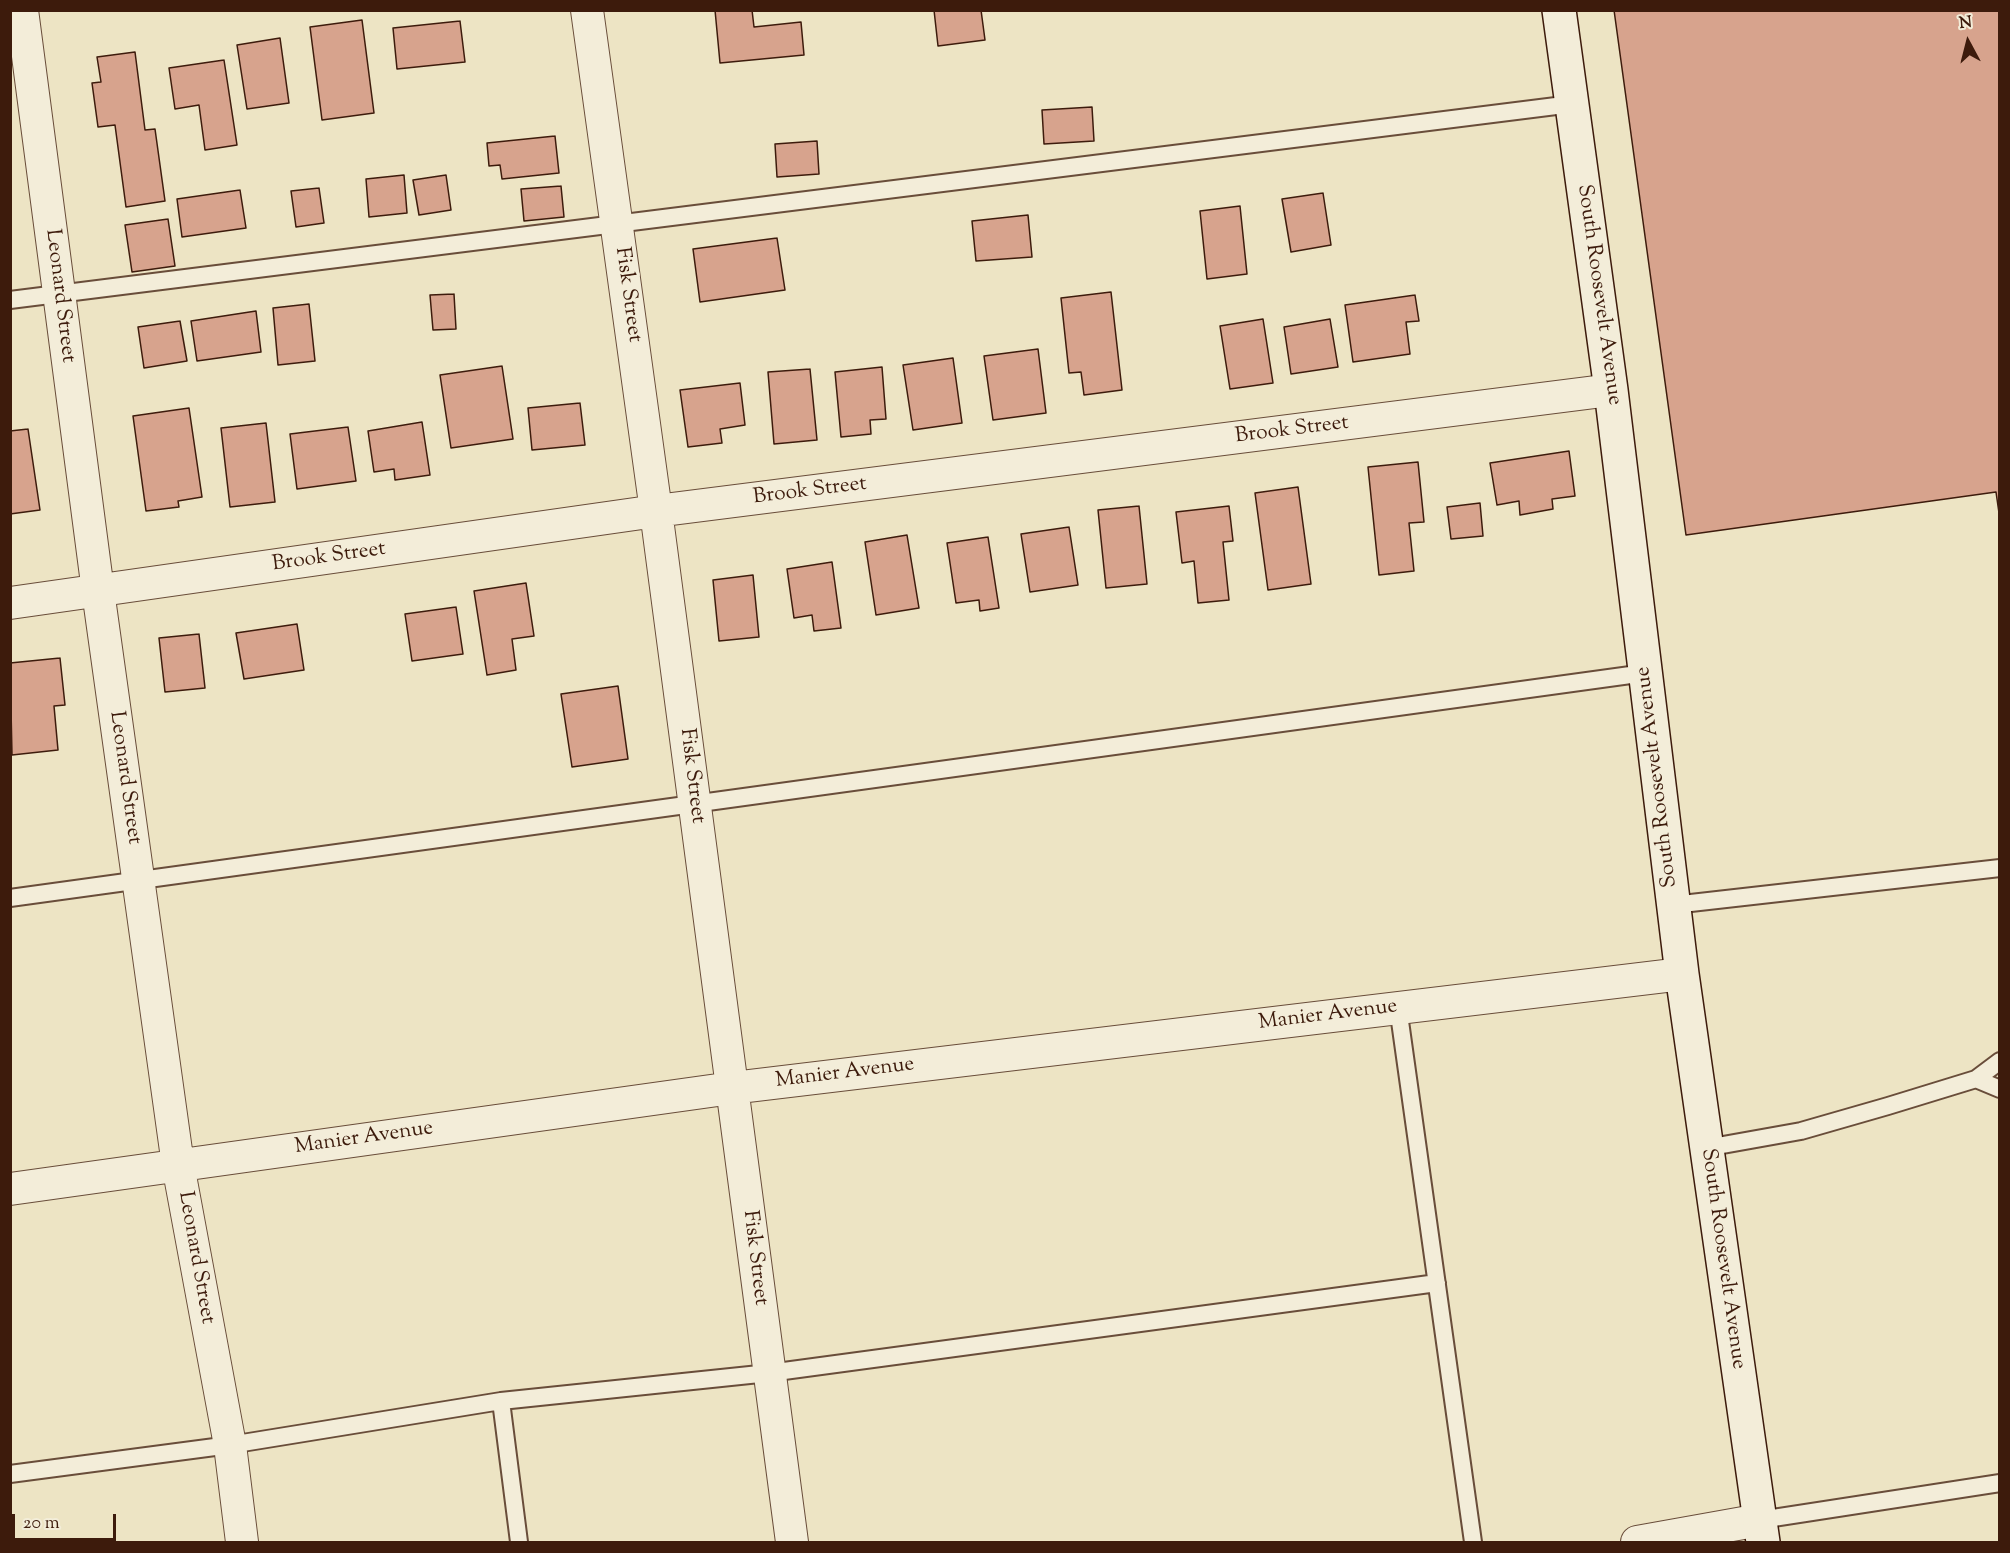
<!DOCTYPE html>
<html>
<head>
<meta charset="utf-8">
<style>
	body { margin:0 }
	#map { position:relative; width:2010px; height:1553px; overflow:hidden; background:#ede4c4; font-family:"Sorts Mill Goudy",serif }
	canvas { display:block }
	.frame { position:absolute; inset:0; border:12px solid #3d1b0c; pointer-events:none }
	.north { position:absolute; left:1938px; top:12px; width:60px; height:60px; -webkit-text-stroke:4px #f3edd9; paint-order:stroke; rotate:353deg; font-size:16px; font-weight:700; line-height:24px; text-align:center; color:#3d1b0c }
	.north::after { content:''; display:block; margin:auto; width:21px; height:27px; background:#3d1b0c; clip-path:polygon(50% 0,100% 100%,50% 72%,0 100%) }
	.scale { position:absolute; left:12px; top:1514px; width:104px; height:27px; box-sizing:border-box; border:3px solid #3d1b0c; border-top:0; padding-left:8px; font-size:18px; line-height:21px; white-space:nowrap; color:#3d1b0c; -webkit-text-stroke:4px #f3edd9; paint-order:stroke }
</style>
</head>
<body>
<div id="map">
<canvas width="2010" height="1553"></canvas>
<div class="frame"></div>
<div class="north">N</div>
<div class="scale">20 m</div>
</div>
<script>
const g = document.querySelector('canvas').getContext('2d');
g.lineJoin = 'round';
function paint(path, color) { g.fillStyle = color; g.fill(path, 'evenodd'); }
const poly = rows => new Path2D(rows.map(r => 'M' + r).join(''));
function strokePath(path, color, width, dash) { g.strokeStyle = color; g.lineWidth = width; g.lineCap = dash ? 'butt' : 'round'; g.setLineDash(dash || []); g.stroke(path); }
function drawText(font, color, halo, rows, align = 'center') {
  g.font = font + ' "Sorts Mill Goudy",serif'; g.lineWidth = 6; g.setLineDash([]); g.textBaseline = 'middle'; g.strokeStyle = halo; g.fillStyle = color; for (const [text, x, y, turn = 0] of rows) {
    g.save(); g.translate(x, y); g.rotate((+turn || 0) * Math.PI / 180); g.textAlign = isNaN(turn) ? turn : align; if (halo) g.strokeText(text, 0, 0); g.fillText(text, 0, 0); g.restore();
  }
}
const building = poly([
	[715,10,752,10,754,27,801,22,804,55,720,63,715,10],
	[934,10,981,10,985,40,938,46,934,10],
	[1614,10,2000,10,2000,520,1996,492,1686,535,1614,10],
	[362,20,374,113,322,120,310,27,362,20],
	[460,21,465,62,397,69,393,28,460,21],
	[280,38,289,103,247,109,237,45,280,38],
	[135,52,145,130,155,129,165,201,126,207,115,125,98,127,92,83,101,82,97,57,135,52],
	[224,60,237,145,205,150,199,105,175,109,169,68,224,60],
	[1092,107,1094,141,1044,144,1042,110,1092,107],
	[555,136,559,173,502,179,500,165,489,166,487,143,555,136],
	[817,141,819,174,777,177,775,144,817,141],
	[404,175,407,213,369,217,366,179,404,175],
	[446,175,451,210,419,215,413,180,446,175],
	[561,186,564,217,524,221,521,189,561,186],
	[319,188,324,223,296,227,291,191,319,188],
	[240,190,246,228,182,237,177,199,240,190],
	[1323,193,1331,245,1291,252,1282,199,1323,193],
	[1240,206,1247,274,1207,279,1200,211,1240,206],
	[1028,215,1032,257,976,261,972,221,1028,215],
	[168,219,175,266,132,272,125,225,168,219],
	[777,238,785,290,700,302,693,249,777,238],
	[1111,292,1122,390,1084,395,1081,372,1069,373,1061,298,1111,292],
	[454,294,456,329,433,330,430,295,454,294],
	[1415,295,1419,321,1406,322,1410,354,1353,362,1345,305,1415,295],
	[309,304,315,361,278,365,273,308,309,304],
	[256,311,261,352,197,361,191,321,256,311],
	[1263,319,1273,383,1230,389,1220,326,1263,319],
	[1330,319,1338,367,1291,374,1284,327,1330,319],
	[180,321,187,361,144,368,138,327,180,321],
	[1038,349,1046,413,993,420,984,356,1038,349],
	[953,358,962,423,913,430,903,365,953,358],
	[502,366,513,439,451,448,440,375,502,366],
	[882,367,886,419,870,420,871,434,841,437,835,372,882,367],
	[810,369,817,440,774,444,768,372,810,369],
	[740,383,745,425,720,429,722,443,688,447,680,390,740,383],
	[580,403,585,445,532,450,528,408,580,403],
	[189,408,202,497,178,501,179,507,146,511,133,416,189,408],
	[422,422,430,475,395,480,394,469,374,472,368,431,422,422],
	[266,423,275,502,230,507,221,428,266,423],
	[348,427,356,481,297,489,290,434,348,427],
	[28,429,40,510,10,514,10,431,28,429],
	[1569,451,1575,496,1552,499,1553,509,1520,515,1519,501,1497,505,1490,463,1569,451],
	[1418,462,1424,522,1409,523,1414,571,1379,575,1368,467,1418,462],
	[1298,487,1311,584,1268,590,1255,493,1298,487],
	[1480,503,1483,536,1451,539,1447,507,1480,503],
	[1139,506,1147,584,1106,588,1098,510,1139,506],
	[1229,506,1233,541,1223,542,1229,600,1198,603,1194,561,1182,563,1176,512,1229,506],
	[1069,527,1078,585,1030,592,1021,534,1069,527],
	[907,535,919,608,876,615,865,542,907,535],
	[988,537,999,608,980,611,979,600,956,603,947,543,988,537],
	[832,562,841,628,814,631,812,615,794,618,787,569,832,562],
	[753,575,759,637,719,641,713,580,753,575],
	[526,583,534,636,512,639,516,670,487,675,474,591,526,583],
	[456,607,463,654,412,661,405,614,456,607],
	[297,624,304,670,244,679,236,633,297,624],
	[199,634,205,688,165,692,159,638,199,634],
	[60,658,65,705,54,706,58,750,12,755,10,663,60,658],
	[618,686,628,759,572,767,561,694,618,686]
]);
const lane = poly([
	[10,300,1572,104],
	[10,898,1645,673],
	[1673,905,2000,868],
	[1398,1007,1473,1542],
	[1976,1079,2000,1089],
	[1706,1148,1801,1131,1888,1106,1976,1079,2000,1061],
	[501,1401,519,1542],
	[10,1474,230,1445,501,1401,769,1373,1437,1283],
	[1760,1520,2000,1483]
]);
const street = poly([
	[22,10,98,591,178,1165,230,1445,242,1542],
	[587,10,656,511,792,1542],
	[10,603,656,511,1611,390],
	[10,1189,732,1088,1682,974],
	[1637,1542,1760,1520]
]);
const secondary = poly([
	[1559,10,1611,390,1682,974,1763,1542]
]);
const streetNames = [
	["Fisk Street",627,295,82],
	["South Roosevelt Avenue",1598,295,82],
	["Leonard Street",59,296,83],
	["Brook Street",1292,431,-7],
	["Brook Street",810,492,-7],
	["Brook Street",329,558,-8],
	["Fisk Street",691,776,83],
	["South Roosevelt Avenue",1658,777,-97],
	["Leonard Street",124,778,82],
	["Manier Avenue",1328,1016,-7],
	["Manier Avenue",845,1074,-7],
	["Manier Avenue",364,1139,-8],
	["Leonard Street",195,1258,80],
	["Fisk Street",754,1258,83],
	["South Roosevelt Avenue",1722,1259,82]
];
paint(building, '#d7a38d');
strokePath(building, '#3d1b0c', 1.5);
strokePath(lane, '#694d3a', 20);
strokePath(street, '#694d3a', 34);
strokePath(secondary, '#3d1b0c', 36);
strokePath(lane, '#f3edd9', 16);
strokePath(street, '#f3edd9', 32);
strokePath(secondary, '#f3edd9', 33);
drawText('21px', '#3d1b0c', '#f3edd9', streetNames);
</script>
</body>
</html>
